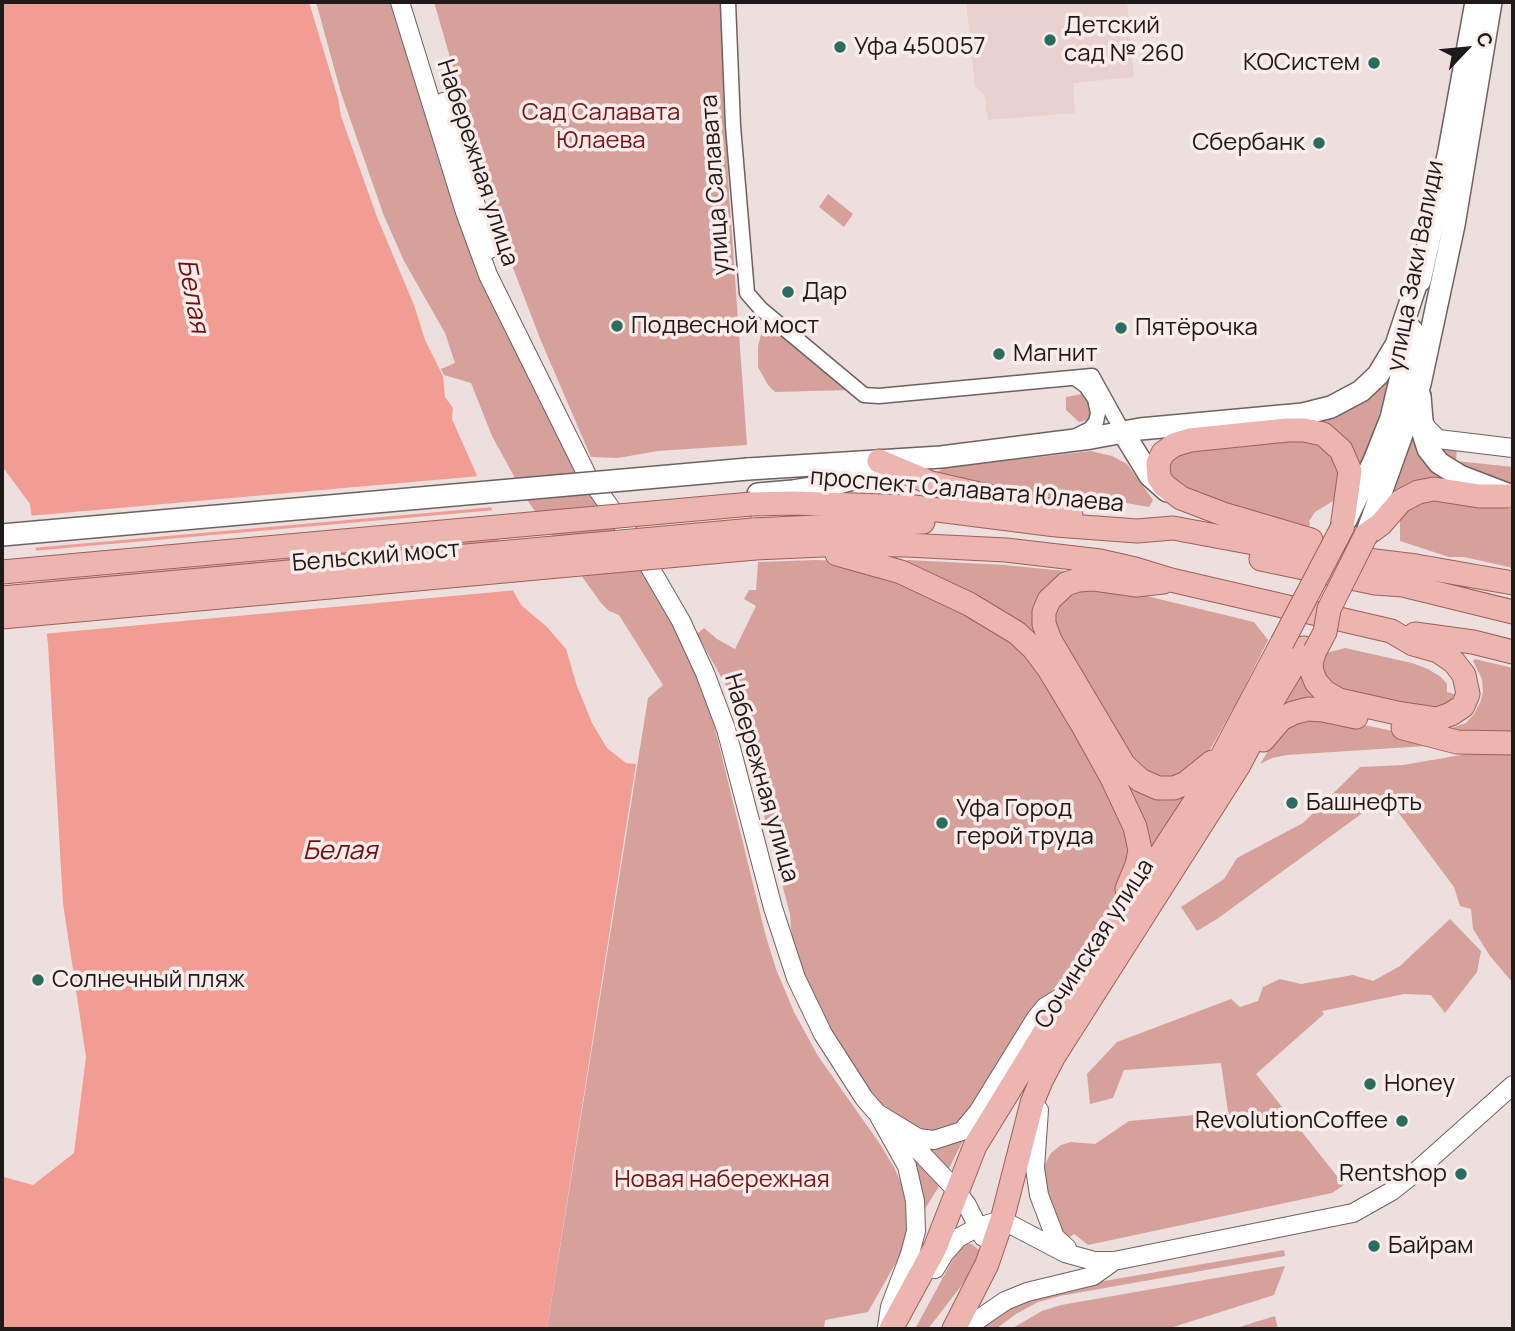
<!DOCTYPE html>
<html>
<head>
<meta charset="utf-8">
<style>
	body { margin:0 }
	#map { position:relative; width:1515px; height:1331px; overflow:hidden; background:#eddfdd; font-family:Manrope,sans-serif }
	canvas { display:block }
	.frame { position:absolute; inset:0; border:4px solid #1f1a19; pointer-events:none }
	.north { position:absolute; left:1431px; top:14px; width:70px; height:70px; -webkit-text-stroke:5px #faecea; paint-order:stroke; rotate:64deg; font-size:19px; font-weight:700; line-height:28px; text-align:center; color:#1f1a19 }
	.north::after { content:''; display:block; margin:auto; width:24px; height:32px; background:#1f1a19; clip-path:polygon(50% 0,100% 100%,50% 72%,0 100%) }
</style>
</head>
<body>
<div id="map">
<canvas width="1515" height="1331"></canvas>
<div class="frame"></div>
<div class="north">С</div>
</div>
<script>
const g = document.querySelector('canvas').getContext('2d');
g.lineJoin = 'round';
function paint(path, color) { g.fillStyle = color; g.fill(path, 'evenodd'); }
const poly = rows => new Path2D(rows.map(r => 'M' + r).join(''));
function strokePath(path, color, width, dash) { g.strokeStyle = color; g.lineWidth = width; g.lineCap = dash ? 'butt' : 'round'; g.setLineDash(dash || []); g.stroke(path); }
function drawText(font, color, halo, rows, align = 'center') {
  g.font = font + ' Manrope,sans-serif'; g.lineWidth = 7; g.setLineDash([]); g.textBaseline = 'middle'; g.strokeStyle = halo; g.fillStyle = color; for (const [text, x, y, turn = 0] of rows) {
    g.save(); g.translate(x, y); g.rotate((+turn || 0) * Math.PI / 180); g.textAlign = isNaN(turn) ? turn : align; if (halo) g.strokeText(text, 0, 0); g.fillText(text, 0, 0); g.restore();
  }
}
const built = poly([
	[966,2,1127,2,1134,77,1073,83,1075,113,988,120,984,95,975,86]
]);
const green = poly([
	[316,2,392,2,458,215,628,545,675,628,691,662,712,716,765,933,776,969,794,1012,818,1056,880,1144,894,1167,905,1192,908,1215,903,1250,868,1312,825,1320,824,1329,547,1329,648,698,663,685,619,615,609,611,601,603,527,500,492,436,471,383,444,375,441,369,455,363,445,333,404,261,384,216,341,93],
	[434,2,720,2,729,194,747,445,658,451,618,458,591,457,541,341,505,247],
	[828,194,853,214,844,227,819,207],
	[772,329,781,334,849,390,775,392,768,385,758,367,758,346,762,331],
	[1385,380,1387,381,1387,390,1361,470,1306,422],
	[1082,394,1089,398,1092,419,1079,422,1066,410,1066,397],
	[1416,429,1459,482,1394,493],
	[1287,437,1319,442,1340,463,1337,502,1333,501,1315,512,1309,521,1310,524,1307,529,1201,497,1171,481,1167,466,1179,453],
	[1457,447,1456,461,1513,467,1513,485,1462,472,1433,448],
	[1091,451,1112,456,1127,464,1153,500,1149,507,1109,500,1106,509,936,472,944,468],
	[1423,499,1476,501,1513,510,1513,568,1464,557,1449,557,1400,541,1400,520,1397,519],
	[815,560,846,561,991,622,1044,673,1132,840,1125,884,1114,904,1081,953,1040,1007,971,1114,950,1129,922,1133,887,1112,870,1093,846,1058,813,1001,792,944,790,914,733,698,697,634,704,628,717,639,735,649,756,606,744,599,749,590,756,590,758,562],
	[908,560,1005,565,1076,572,1062,576,1045,646,904,564,905,561],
	[1079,585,1134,593,1254,622,1268,640,1237,702,1211,748,1195,767,1182,776,1159,780,1131,760,1051,622,1055,603],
	[1345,648,1412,663,1428,669,1441,677,1447,684,1447,692,1455,694,1450,701,1443,704,1432,708,1420,708,1341,691,1322,677,1322,660,1326,653],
	[1475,659,1513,668,1513,736,1442,731,1466,723,1474,714,1480,703,1483,692,1482,679,1473,661],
	[1303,672,1320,701,1286,705,1285,704],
	[1296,720,1340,720,1398,732,1441,745,1287,755,1272,758,1260,764,1279,734],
	[1513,746,1513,983,1490,956,1473,929,1471,909,1460,906,1454,887,1386,796,1217,919,1197,931,1181,907,1224,879,1237,858,1303,823,1360,767,1403,765],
	[1116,764,1190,790,1144,867],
	[1450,919,1481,951,1477,972,1445,1013,1431,995,1404,994,1322,1011,1324,1014,1256,1074,1344,1185,1332,1193,1088,1245,1074,1234,1067,1239,1062,1234,1043,1184,1043,1168,1051,1153,1061,1145,1071,1142,1095,1144,1129,1121,1228,1112,1221,1063,1124,1070,1113,1098,1090,1104,1087,1074,1117,1042,1231,999,1240,1007,1258,1001,1263,987,1280,979,1301,984,1353,975,1373,981,1400,966],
	[965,1137,947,1172,920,1145],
	[910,1150,941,1183,925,1209,923,1195,912,1164],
	[966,1244,972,1244,979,1250,980,1259,975,1268,928,1329,915,1329,959,1248],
	[1284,1250,1285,1256,1060,1296,1038,1302,1016,1314,996,1329,980,1329,1011,1307,1035,1296,1075,1286],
	[1285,1266,1274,1295,1167,1329,1011,1329,1042,1311,1061,1305],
	[1275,1316,1278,1329,1233,1329]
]);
const water = poly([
	[2,2,309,2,338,98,341,116,377,217,414,305,425,340,443,376,445,397,453,408,452,419,494,514,507,580,521,605,547,627,566,649,577,686,592,723,607,748,626,763,636,764,547,1329,2,1329,2,1169,4,1177,33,1185,74,1153,86,1057,63,903,48,644,30,504,2,466]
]);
const pier = poly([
	[480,476,494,507,32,548,28,516],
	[496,510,502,539,36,582,32,551],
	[511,579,517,590,43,634,37,586]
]);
const minor = poly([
	[728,2,733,126,747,293,761,309,864,395,879,396,1092,376,1123,432],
	[1075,378,1086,386,1095,399,1098,413,1096,422,1090,429,1078,435]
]);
const tertiary = poly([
	[400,2,465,212,488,275,587,475,635,542,681,621,705,673,726,729,773,908,796,978,823,1034,864,1098,877,1113,918,1138,934,1140,962,1131,978,1112,1036,1018,1045,1007,1068,993],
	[443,102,490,249],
	[1422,420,1427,428,1438,439,1513,448],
	[1039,1110,1035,1168,1039,1195,1055,1237,1067,1248],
	[879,1116,907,1166,915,1201,916,1231,910,1254,890,1307,887,1327],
	[904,1135,956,1190,967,1205,983,1237],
	[935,1269,944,1254,958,1238,978,1227,1002,1220,1065,1253,1094,1261,1114,1261,1353,1213,1392,1191,1411,1176,1513,1085],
	[956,1327,976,1321,1005,1301,1027,1292,1093,1276,1114,1261]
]);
const secondary = poly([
	[1420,281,1449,151,1476,2],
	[1420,396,1423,433,1428,449,1439,463,1460,476,1507,494],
	[1123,432,1150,476,1167,491],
	[748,469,941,457,1091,438,1140,429,1303,414,1331,407,1361,391,1378,375,1396,345,1422,267],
	[758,494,793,491,832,485,884,470],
	[1346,520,1374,461,1391,418,1412,330],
	[1366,535,1420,384,1454,225,1491,2]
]);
const primary = poly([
	[879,461,931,483,1071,515],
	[751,504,794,503,914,507,1056,525,1137,531,1173,528,1302,552,1416,566,1513,583],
	[753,530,923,522],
	[1366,535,1381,524,1401,501,1418,492,1434,489,1479,496,1513,496],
	[1311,540,1223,514,1181,498,1165,486,1159,478,1158,463,1163,453,1174,445,1190,440,1287,430,1304,430,1323,434,1341,450,1350,471,1342,528],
	[755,548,846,544,906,545,1006,550,1100,561,1135,569,1171,580,1391,631,1413,644,1438,651,1454,662,1464,675,1468,694,1463,706,1451,714,1437,719,1397,713,1339,700,1325,692,1316,682,1312,672,1311,662,1315,651],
	[837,554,901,572,969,604,1017,633,1034,649,1049,669,1082,724,1113,780,1135,827,1140,850,1137,865,1127,889],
	[1261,559,1375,583,1403,585,1513,612],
	[1163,582,1137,585,1094,579,1078,580,1066,584,1049,600,1044,612,1044,624,1050,640,1124,765,1140,780,1158,788,1174,788,1186,783,1212,762],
	[1415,634,1473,642,1513,652],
	[1403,728,1457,742,1513,743],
	[1263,740,1281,719,1293,713,1308,709,1323,710,1356,717],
	[891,1329,935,1248,975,1146,1051,1022,1211,777,1282,643],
	[954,1329,987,1264,1002,1220,1032,1103,1041,1081,1054,1056,1239,765,1274,698,1304,648]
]);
const secondaryBridge = poly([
	[2,535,748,469]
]);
const primaryBridge = poly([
	[2,572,751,504],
	[2,598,753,530],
	[2,617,755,548],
	[1282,643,1342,528],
	[1315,651,1325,632,1329,609,1366,535]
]);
const markers = [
	[1050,40,7,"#2a6d5e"],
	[840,47,7,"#2a6d5e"],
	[1374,63,7,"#2a6d5e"],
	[1319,143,7,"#2a6d5e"],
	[788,292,7,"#2a6d5e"],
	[617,326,7,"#2a6d5e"],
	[1121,328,7,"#2a6d5e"],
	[999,354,7,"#2a6d5e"],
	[1292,803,7,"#2a6d5e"],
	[942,823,7,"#2a6d5e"],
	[38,980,7,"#2a6d5e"],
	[1370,1084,7,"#2a6d5e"],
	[1402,1121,7,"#2a6d5e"],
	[1461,1174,7,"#2a6d5e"],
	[1374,1246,7,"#2a6d5e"]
];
const poiNames = [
	["Детский",1064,26],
	["сад № 260",1064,54],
	["Уфа 450057",854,47],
	["КОСистем",1360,63,"right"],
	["Сбербанк",1305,143,"right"],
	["Дар",802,292],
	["Подвесной мост",631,326],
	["Пятёрочка",1135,328],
	["Магнит",1013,354],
	["Башнефть",1306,803],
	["Уфа Город",956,809],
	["герой труда",956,837],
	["Солнечный пляж",52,980],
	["Honey",1384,1084],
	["RevolutionCoffee",1388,1121,"right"],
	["Rentshop",1447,1174,"right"],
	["Байрам",1388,1246]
];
const parkNames = [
	["Сад Салавата",601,113],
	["Юлаева",601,141],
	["Новая набережная",722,1180]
];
const streetNames = [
	["Набережная улица",477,163,72],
	["улица Салавата",716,185,-94],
	["улица Заки Валиди",1416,266,-79],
	["проспект Салавата Юлаева",967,491,5],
	["Бельский мост",376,557,-5],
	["Набережная улица",761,778,74],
	["Сочинская улица",1095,944,-57]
];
const waterNames = [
	["Белая",192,296,79],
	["Белая",340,852]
];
paint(built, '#e8d1ce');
paint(green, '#d6a19b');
paint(water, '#f19d94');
paint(pier, '#eddfdd');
strokePath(minor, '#6e6261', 17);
strokePath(tertiary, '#6e6261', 20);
strokePath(secondary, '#6e6261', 24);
strokePath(primary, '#9d5f59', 25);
strokePath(minor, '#fff', 14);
strokePath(tertiary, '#fff', 18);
strokePath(secondary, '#fff', 21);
strokePath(primary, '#edb5b0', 23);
strokePath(secondaryBridge, '#6e6261', 24, []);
strokePath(primaryBridge, '#9d5f59', 25, []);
strokePath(secondaryBridge, '#fff', 21);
strokePath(primaryBridge, '#edb5b0', 23);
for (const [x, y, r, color] of markers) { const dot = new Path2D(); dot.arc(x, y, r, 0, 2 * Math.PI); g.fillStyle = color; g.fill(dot); strokePath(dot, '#faecea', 2.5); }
drawText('24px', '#1f1a19', '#faecea', poiNames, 'left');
drawText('24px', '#781617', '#faecea', parkNames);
drawText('24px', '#1f1a19', '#faecea', streetNames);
drawText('italic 26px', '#720f11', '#faecea', waterNames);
</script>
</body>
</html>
